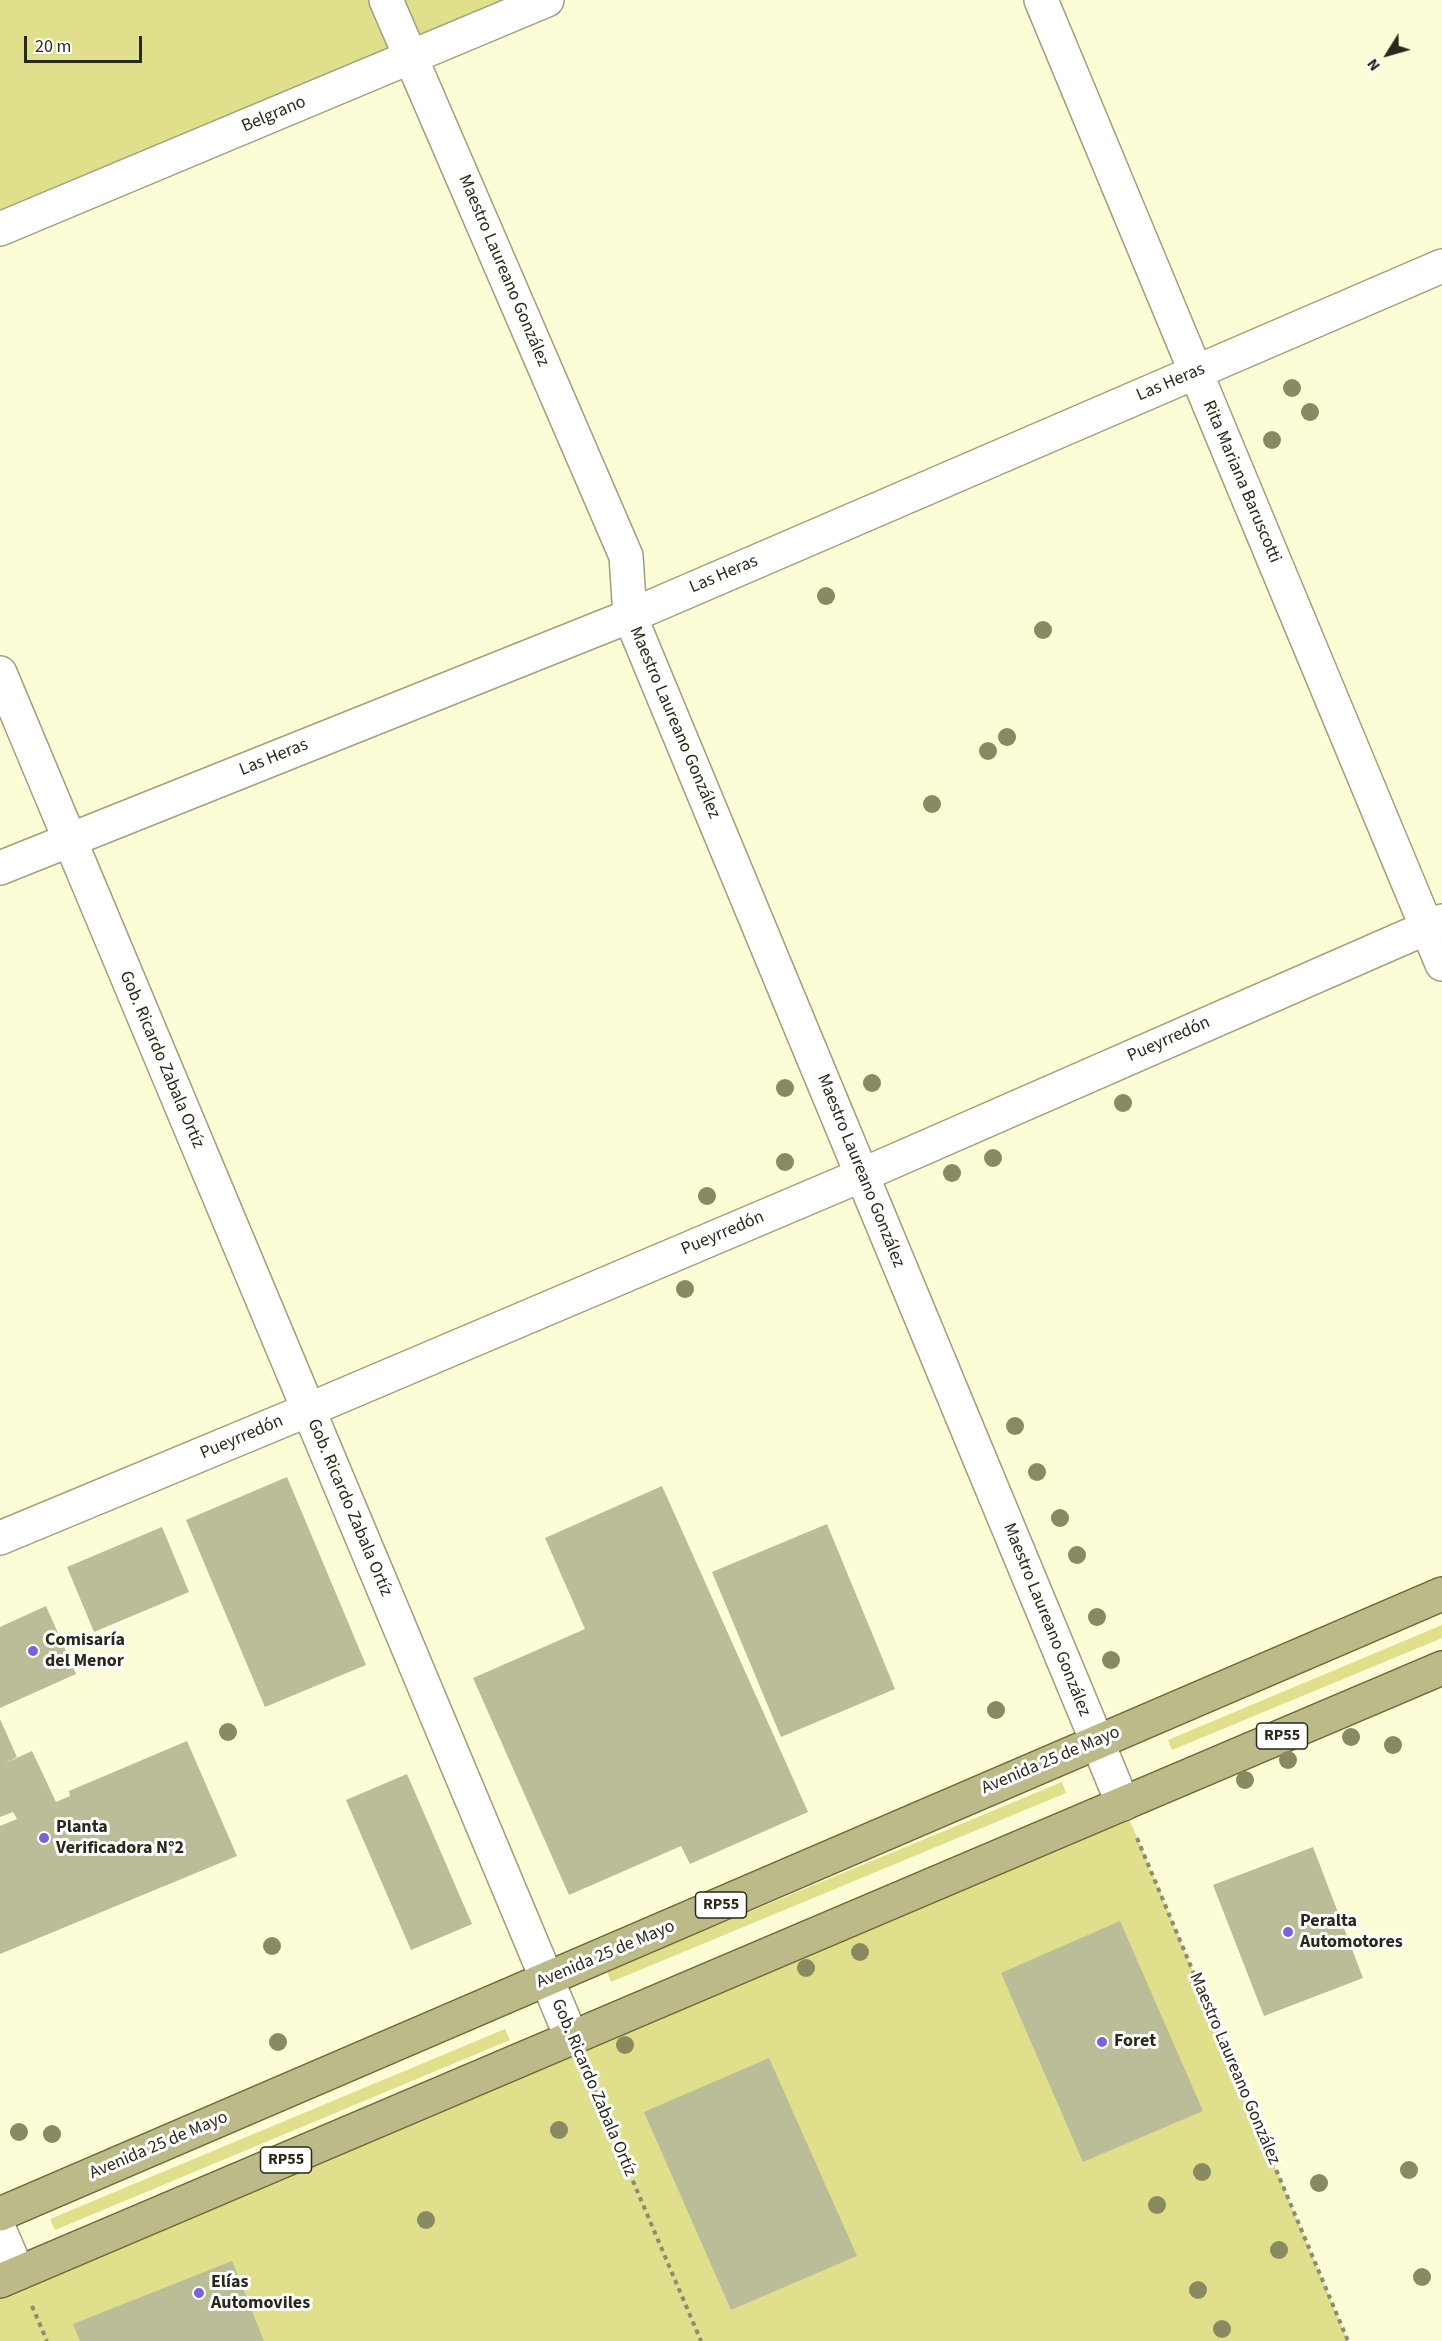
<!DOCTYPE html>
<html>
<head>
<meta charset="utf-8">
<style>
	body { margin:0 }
	#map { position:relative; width:1442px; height:2341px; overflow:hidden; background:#fcfcd6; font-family:"Source Sans 3",sans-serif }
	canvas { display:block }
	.north { position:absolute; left:1358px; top:24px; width:60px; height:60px; -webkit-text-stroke:4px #fff; paint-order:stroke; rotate:233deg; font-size:16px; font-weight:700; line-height:24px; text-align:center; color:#29291b }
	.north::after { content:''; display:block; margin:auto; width:21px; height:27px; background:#29291b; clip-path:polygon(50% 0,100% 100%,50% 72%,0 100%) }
	.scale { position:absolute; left:24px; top:36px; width:118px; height:27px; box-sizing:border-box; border:3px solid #29291b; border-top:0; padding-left:8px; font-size:18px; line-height:21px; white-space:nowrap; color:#29291b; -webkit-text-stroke:4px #fff; paint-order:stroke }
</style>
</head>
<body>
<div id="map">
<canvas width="1442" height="2341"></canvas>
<div class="north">N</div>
<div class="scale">20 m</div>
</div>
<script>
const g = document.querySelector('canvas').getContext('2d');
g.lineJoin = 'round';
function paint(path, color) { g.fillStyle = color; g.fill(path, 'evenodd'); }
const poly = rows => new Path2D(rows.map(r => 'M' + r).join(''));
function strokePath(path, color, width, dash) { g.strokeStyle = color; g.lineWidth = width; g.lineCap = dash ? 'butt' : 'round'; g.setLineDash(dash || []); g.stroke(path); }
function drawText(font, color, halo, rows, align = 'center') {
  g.font = font + ' "Source Sans 3",sans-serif'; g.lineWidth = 6; g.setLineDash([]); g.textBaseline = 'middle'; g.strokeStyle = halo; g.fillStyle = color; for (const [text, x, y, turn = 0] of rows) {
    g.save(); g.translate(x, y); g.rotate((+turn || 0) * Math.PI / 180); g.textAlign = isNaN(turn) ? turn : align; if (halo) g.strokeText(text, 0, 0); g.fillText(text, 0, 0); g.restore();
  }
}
const green = poly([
	[0,0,547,0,0,230],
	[1442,1625,1442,1638,1172,1750,1168,1740],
	[1062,1782,1066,1793,611,1982,607,1971],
	[1123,1804,1348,2341,0,2341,0,2277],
	[505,2029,510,2040,55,2230,50,2219]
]);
const building = poly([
	[287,1477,366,1665,265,1707,186,1520],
	[662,1486,808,1812,690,1864,681,1846,569,1895,473,1678,585,1629,545,1538],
	[827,1524,895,1689,781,1737,712,1572],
	[162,1527,189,1592,94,1632,67,1567],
	[46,1606,76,1674,0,1708,0,1627],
	[0,1719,17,1757,4,1764,32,1751,56,1802,70,1796,69,1791,187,1741,237,1856,0,1954,0,1826,17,1819,13,1812,0,1817],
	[407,1774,472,1924,411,1950,346,1800],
	[1313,1847,1363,1978,1264,2016,1213,1885],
	[1120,1921,1203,2111,1083,2162,1001,1973],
	[769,2058,857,2256,731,2310,644,2112],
	[232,2261,264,2341,80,2341,73,2324]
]);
const path = poly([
	[1137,1838,1348,2341],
	[587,2073,701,2341],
	[32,2306,47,2341]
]);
const minor = poly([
	[386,0,626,556,630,616,1123,1804],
	[1041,0,1442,964],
	[0,229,547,0],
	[0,673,572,2039],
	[0,868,630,616,1442,266],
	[0,1538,308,1410,862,1175,1442,921],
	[0,2231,18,2273]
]);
const primary = poly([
	[0,2214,1442,1594],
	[0,2281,1442,1668]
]);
const trees = [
	[1292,388],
	[1310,412],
	[1272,440],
	[826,596],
	[1043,630],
	[1007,737],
	[988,751],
	[932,804],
	[872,1083],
	[785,1088],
	[1123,1103],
	[993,1158],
	[785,1162],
	[952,1173],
	[707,1196],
	[685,1289],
	[1015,1426],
	[1037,1472],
	[1060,1518],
	[1077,1555],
	[1097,1617],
	[1111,1660],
	[996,1710],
	[228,1732],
	[1351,1737],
	[1393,1745],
	[1288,1760],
	[1245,1780],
	[272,1946],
	[860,1952],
	[806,1968],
	[278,2042],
	[625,2045],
	[559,2130],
	[19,2132],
	[52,2134],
	[1409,2170],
	[1202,2172],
	[1319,2183],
	[1157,2205],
	[426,2220],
	[1279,2250],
	[1422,2277],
	[1198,2290],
	[1222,2329]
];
const markers = [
	[33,1651,6,"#7862dd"],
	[44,1838,6,"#7862dd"],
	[1288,1932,6,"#7862dd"],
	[1102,2042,6,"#7862dd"],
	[199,2293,6,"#7862dd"]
];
const shields = [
	[1282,1736,51],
	[721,1905,51],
	[286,2160,51]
];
const shieldNames = [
	["RP55",1282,1736],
	["RP55",721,1905],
	["RP55",286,2160]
];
const streetNames = [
	["Belgrano",274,115,-23],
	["Maestro Laureano González",503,271,67],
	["Las Heras",1171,383,-23],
	["Rita Mariana Baruscotti",1241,482,67],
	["Las Heras",724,575,-23],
	["Maestro Laureano González",674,723,67],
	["Las Heras",274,758,-22],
	["Pueyrredón",1169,1040,-24],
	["Gob. Ricardo Zabala Ortíz",161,1060,67],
	["Maestro Laureano González",860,1171,68],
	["Pueyrredón",723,1234,-23],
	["Pueyrredón",242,1438,-23],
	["Gob. Ricardo Zabala Ortíz",349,1508,67],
	["Maestro Laureano González",1046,1620,68],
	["Avenida 25 de Mayo",1051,1761,-23],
	["Avenida 25 de Mayo",606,1955,-23],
	["Maestro Laureano González",1234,2069,67],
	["Gob. Ricardo Zabala Ortíz",593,2088,67],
	["Avenida 25 de Mayo",159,2146,-23]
];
const poiNames = [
	["Comisaría",45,1641],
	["del Menor",45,1662],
	["Planta",56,1828],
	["Verificadora N°2",56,1849],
	["Peralta",1300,1922],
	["Automotores",1300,1943],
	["Foret",1114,2042],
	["Elías",211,2283],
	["Automoviles",211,2304]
];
paint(green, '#e0df8c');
paint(building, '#bbbc98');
strokePath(minor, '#a0a07d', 36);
strokePath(primary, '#6b692e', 36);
strokePath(path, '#8c8c72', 4, [4.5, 4.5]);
strokePath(minor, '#fff', 33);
strokePath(primary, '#bbba88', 33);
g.fillStyle = '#8a8a61';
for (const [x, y] of trees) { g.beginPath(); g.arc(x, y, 9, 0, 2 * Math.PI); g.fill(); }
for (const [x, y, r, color] of markers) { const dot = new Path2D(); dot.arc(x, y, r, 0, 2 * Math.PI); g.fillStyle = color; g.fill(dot); strokePath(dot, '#fff', 2); }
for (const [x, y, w] of shields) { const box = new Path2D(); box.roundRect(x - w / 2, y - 13, w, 26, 4.5); g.fillStyle = '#fff'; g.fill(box); strokePath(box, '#29291b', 1.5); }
drawText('bold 16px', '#29291b', null, shieldNames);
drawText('18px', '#29291b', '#fff', streetNames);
drawText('bold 18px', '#29291b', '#fff', poiNames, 'left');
</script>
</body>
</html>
